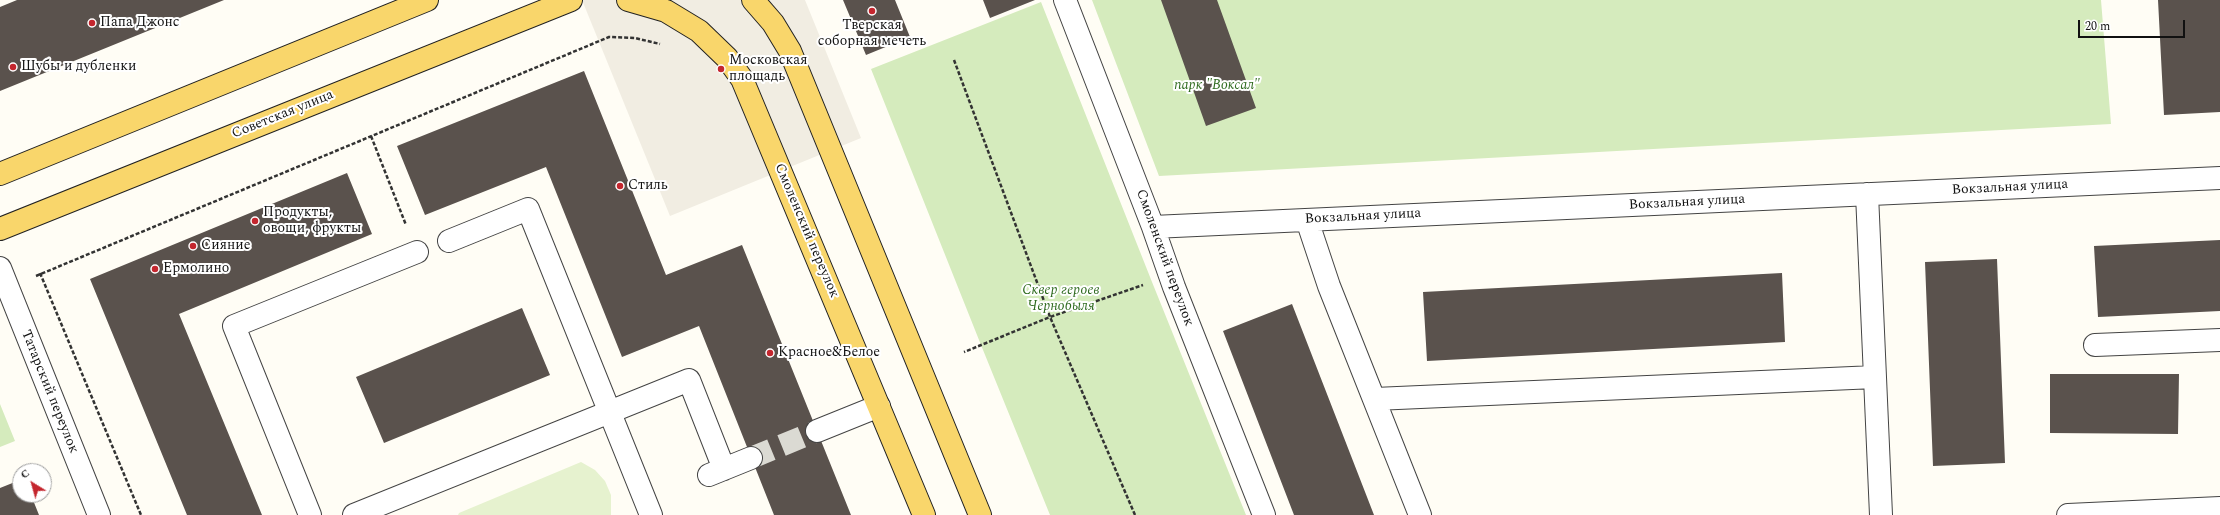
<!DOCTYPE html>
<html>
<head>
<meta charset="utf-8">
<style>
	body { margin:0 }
	#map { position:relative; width:2220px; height:515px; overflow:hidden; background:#fffdf5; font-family:Spectral,serif }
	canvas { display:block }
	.north { position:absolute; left:12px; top:463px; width:40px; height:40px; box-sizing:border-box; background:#fff; border:1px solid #a0a0a0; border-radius:50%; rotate:323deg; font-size:11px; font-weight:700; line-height:16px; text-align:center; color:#111 }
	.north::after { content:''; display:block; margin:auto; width:14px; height:18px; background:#c4262e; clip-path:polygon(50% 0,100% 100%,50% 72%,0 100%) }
	.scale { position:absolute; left:2078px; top:20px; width:107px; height:18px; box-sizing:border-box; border:2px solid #111; border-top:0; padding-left:5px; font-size:12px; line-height:14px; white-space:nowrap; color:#111; -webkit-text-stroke:3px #fff; paint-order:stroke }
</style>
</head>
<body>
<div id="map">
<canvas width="2220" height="515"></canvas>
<div class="north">С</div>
<div class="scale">20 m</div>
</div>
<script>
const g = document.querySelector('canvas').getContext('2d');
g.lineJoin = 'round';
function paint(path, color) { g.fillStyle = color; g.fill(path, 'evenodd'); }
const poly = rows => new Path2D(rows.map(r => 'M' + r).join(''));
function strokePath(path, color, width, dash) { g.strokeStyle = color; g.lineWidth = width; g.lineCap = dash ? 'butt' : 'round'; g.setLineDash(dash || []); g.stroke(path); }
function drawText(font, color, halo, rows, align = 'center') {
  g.font = font + ' Spectral,serif'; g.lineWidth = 4; g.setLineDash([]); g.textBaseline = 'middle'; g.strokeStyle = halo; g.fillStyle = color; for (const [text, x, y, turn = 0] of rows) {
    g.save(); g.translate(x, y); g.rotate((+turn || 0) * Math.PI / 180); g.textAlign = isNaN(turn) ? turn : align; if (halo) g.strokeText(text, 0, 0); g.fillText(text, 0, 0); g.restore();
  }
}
const green = poly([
	[1092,0,2101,0,2111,124,1159,176],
	[1041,2,1152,282,1246,515,1050,515,981,345,871,69],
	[0,404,15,441,0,447]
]);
const pitch = poly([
	[581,462,595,470,605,481,611,495,611,515,458,515,459,513]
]);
const plaza = poly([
	[582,0,805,0,861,138,670,216]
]);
const building = poly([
	[17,0,224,0,0,91,0,7],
	[843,0,895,0,910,37,866,55],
	[983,0,1035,0,990,18],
	[1161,0,1217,0,1256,108,1206,126],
	[2158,0,2220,0,2220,112,2164,115],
	[584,71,666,275,742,245,851,515,774,515,699,326,622,357,546,167,425,215,397,146],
	[347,173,372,234,179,314,262,515,187,515,90,279],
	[2220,240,2220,311,2098,317,2094,246],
	[1997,259,2005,463,1933,466,1925,262],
	[1782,273,1785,342,1427,361,1423,292],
	[1292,304,1374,515,1294,515,1223,331],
	[522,308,550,375,384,443,356,377],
	[2050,374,2179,374,2178,434,2050,433],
	[20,480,20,495,31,495,39,515,0,515,0,488]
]);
const minorTunnel = poly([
	[751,458,817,431]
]);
const path = poly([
	[954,60,1050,317,964,352],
	[371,136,406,225],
	[40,273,141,515],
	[36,276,609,37,635,38,660,44],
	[1135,515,1050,317,1143,285]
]);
const minor = poly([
	[1065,0,1153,227,1174,287,1264,515],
	[1867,194,1881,515],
	[1307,220,1329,286,1420,515],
	[1153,227,2220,178],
	[449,241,528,209,651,515],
	[0,268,99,515],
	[2095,345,2220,340],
	[1375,399,1875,377],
	[817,431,879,406],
	[709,475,751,458],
	[310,515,234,326,417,252],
	[354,515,689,380,724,469],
	[2068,515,2220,508]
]);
const major = poly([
	[628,0,666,11,699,31,727,58,742,79,924,515],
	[753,0,773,23,790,51,980,515],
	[0,174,427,0],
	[0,229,571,0]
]);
const markers = [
	[872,11,4,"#c4262e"],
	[92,23,4,"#c4262e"],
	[13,67,4,"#c4262e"],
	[721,69,4,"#c4262e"],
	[620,186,4,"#c4262e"],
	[255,221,4,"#c4262e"],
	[193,246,4,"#c4262e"],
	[155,269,4,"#c4262e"],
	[770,353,4,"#c4262e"]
];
const poiNames = [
	["Папа Джонс",100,23],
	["Тверская",872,26,"center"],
	["соборная мечеть",872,42,"center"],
	["Московская",729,61],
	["площадь",729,77],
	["Шубы и дубленки",21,67],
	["Стиль",628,186],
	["Продукты,",263,213],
	["овощи, фрукты",263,229],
	["Сияние",201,246],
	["Ермолино",163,269],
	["Красное&Белое",778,353]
];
const parkNames = [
	["парк \"Воксал\"",1217,86],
	["Сквер героев",1061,291],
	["Чернобыля",1061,307]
];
const streetNames = [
	["Советская улица",283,115,-22],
	["Вокзальная улица",2010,188,-3],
	["Вокзальная улица",1687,203,-3],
	["Вокзальная улица",1363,217,-3],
	["Смоленский переулок",806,231,67],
	["Смоленский переулок",1164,258,70],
	["Татарский переулок",49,392,68]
];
paint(green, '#d5ebbd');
paint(pitch, '#e6f2cf');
paint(plaza, '#f1ede2');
paint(building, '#5a524d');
strokePath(minorTunnel, '#dbdad3', 22, [22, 11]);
strokePath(minor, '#444', 24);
strokePath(major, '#222', 24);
strokePath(path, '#333', 2.5, [4, 2]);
strokePath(minor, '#fff', 22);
strokePath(major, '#f9d66b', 22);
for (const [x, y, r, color] of markers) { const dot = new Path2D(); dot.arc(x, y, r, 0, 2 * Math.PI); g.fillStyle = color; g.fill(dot); strokePath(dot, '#fff', 1.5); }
drawText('14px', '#111', '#fff', poiNames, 'left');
drawText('italic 14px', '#2f6b1f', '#fff', parkNames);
drawText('14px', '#111', '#fff', streetNames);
</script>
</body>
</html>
